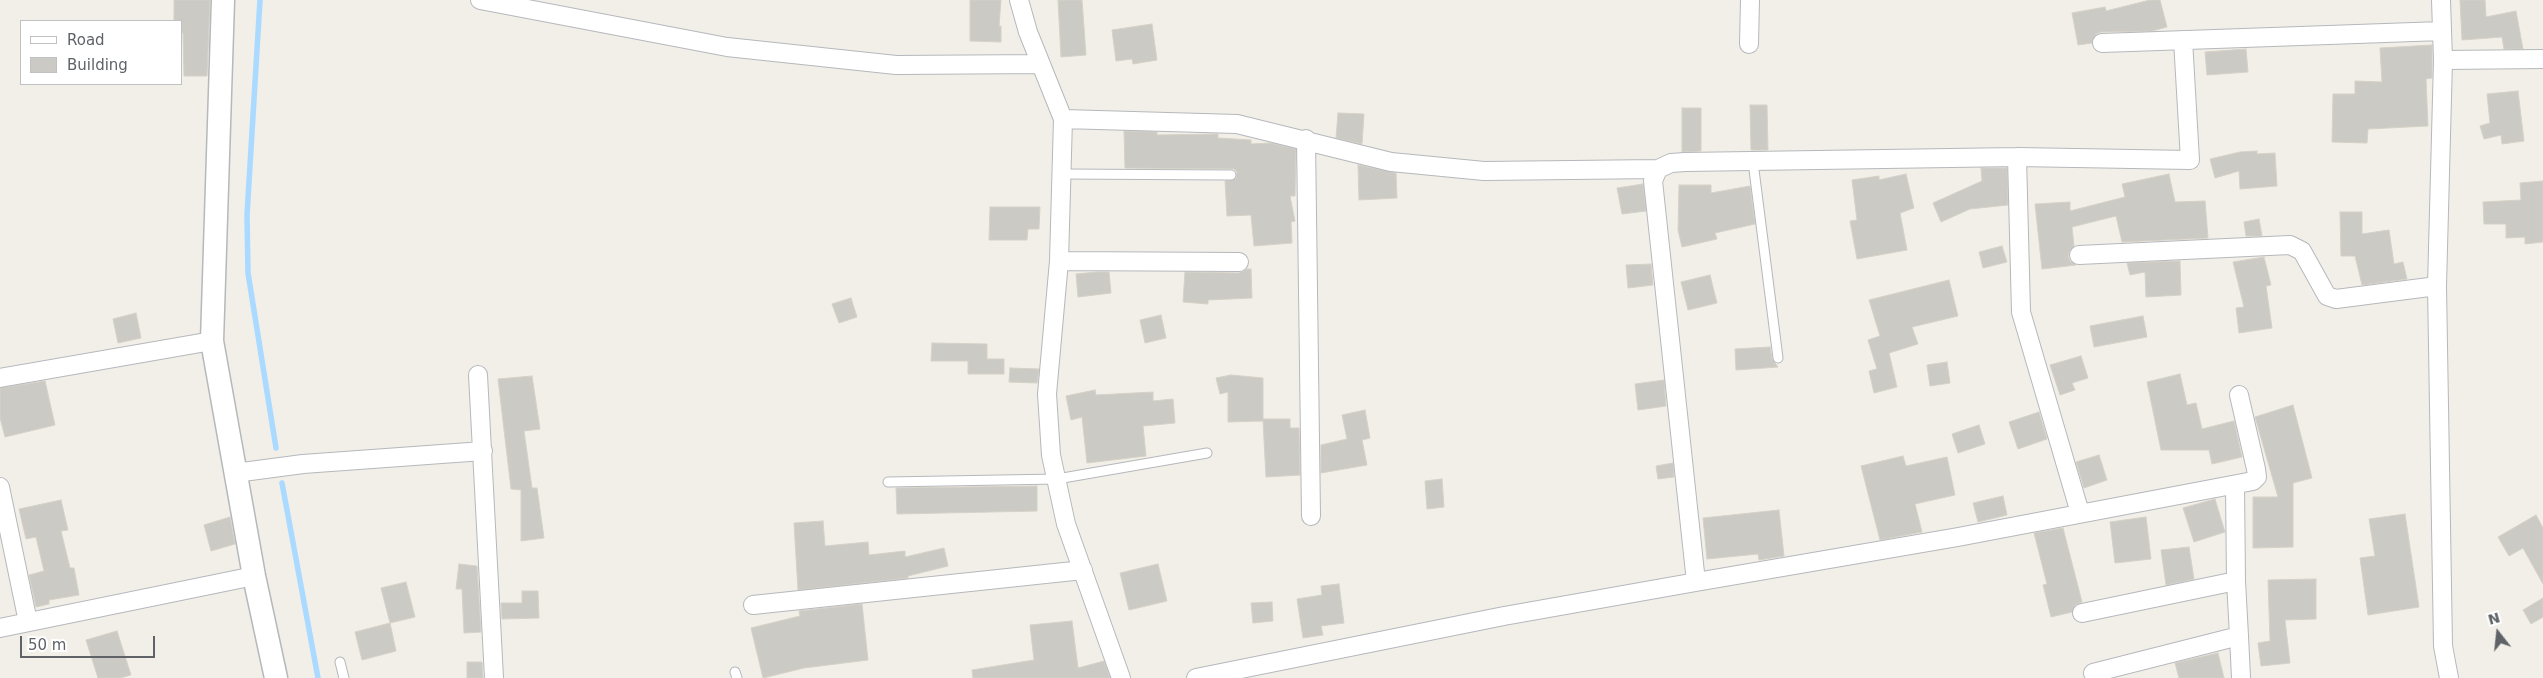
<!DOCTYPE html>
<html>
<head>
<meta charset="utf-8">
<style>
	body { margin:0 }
	#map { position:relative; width:2543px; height:678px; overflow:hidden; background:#f1efe8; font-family:"DejaVu Sans",sans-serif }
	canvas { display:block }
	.legend { position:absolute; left:20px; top:20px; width:162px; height:65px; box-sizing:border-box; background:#fff; border:1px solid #bfc1c3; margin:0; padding:6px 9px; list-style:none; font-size:15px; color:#5f6368 }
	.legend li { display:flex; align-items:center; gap:10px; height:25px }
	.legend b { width:25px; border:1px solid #bfc1c3 }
	.north { position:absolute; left:2473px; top:608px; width:50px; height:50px; -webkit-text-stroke:4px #fff; paint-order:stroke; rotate:344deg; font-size:14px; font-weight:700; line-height:20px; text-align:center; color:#5f6368 }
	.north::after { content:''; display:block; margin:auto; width:18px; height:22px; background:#5f6368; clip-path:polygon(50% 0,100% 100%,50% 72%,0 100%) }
	.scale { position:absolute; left:20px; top:636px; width:135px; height:22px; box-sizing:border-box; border:2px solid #5f6368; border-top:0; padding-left:6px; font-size:15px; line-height:18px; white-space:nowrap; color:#5f6368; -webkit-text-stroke:4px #fff; paint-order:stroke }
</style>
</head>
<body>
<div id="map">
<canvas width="2543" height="678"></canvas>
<ul class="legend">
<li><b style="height:6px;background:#fff"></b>Road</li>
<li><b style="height:14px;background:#cccac5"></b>Building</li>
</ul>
<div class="north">N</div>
<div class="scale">50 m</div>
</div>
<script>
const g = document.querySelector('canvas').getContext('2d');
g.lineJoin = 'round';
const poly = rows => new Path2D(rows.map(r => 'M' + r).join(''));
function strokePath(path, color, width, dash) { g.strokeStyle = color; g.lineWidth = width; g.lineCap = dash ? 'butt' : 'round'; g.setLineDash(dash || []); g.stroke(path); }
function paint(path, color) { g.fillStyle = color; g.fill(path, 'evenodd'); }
const stream = poly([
	[260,0,247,215,248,273,276,448],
	[282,483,318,678]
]);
const building = poly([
	[174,0,210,0,207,76,184,76,183,33,181,33,181,21,174,21,174,0],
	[970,0,1001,0,999,26,1001,26,1001,42,970,41,970,0],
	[1058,0,1082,0,1086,55,1061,57,1058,0],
	[2150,0,2160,0,2167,27,2152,31,2101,32,2096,34,2092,43,2078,45,2072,13,2105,7,2106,11,2150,0],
	[2460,0,2485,0,2486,17,2516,11,2523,49,2504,49,2502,37,2462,40,2460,0],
	[1152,24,1157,60,1133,64,1132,59,1116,61,1112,30,1152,24],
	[2432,45,2432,78,2426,79,2428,126,2368,129,2367,143,2332,142,2333,94,2355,94,2355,81,2382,82,2380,48,2432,45],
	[2246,49,2248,72,2207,75,2205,52,2246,49],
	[2518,91,2524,141,2502,144,2501,135,2484,139,2480,126,2490,123,2487,94,2518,91],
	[1750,105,1767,105,1768,150,1751,150,1750,105],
	[1682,108,1701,108,1701,151,1682,152,1682,108],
	[1338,113,1364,114,1362,144,1336,138,1338,113],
	[1124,131,1157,132,1157,135,1218,134,1218,138,1251,140,1251,144,1270,143,1296,149,1295,196,1290,196,1295,221,1291,222,1292,243,1254,246,1251,215,1227,216,1225,181,1236,179,1237,172,1234,169,1125,168,1124,131],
	[2257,151,2257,154,2275,153,2277,186,2240,189,2239,171,2215,178,2210,159,2240,152,2257,151],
	[1358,165,1396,173,1397,198,1359,200,1358,165],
	[1981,168,2007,168,2008,205,1970,209,1941,222,1933,203,1982,181,1981,168],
	[1906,174,1914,208,1900,213,1907,250,1857,259,1850,221,1857,220,1852,180,1879,176,1879,180,1906,174],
	[2169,174,2175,202,2205,201,2208,238,2122,242,2116,216,2072,227,2074,246,2070,250,2068,256,2070,261,2076,265,2042,269,2035,204,2070,202,2070,211,2125,197,2122,184,2169,174],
	[2543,181,2543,242,2525,244,2525,237,2506,238,2506,224,2484,224,2483,202,2521,200,2520,183,2543,181],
	[1643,184,1646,211,1622,214,1617,188,1643,184],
	[1679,185,1711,185,1711,193,1750,186,1755,224,1715,233,1717,239,1682,247,1678,230,1679,185],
	[990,207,1040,207,1039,229,1028,229,1027,240,989,240,990,207],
	[2340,212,2362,212,2362,234,2389,230,2394,264,2403,262,2407,279,2362,285,2355,256,2341,256,2340,212],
	[2259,219,2262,236,2246,236,2244,222,2259,219],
	[2002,246,2007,262,1983,268,1979,252,2002,246],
	[2264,257,2271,285,2266,286,2272,328,2239,333,2236,308,2244,307,2233,262,2264,257],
	[2180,261,2181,295,2146,297,2145,272,2130,275,2127,263,2180,261],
	[1651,264,1653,285,1628,288,1626,265,1651,264],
	[1247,269,1251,269,1252,298,1208,300,1208,304,1183,302,1185,272,1239,273,1247,269],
	[1097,272,1109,272,1111,293,1078,297,1076,274,1097,272],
	[1710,275,1717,303,1688,310,1681,282,1710,275],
	[1949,280,1958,316,1912,327,1918,344,1889,353,1897,387,1874,393,1869,371,1877,369,1868,340,1880,336,1869,300,1949,280],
	[851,298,857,317,839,323,832,304,851,298],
	[136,313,141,338,118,343,113,319,136,313],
	[1161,315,1166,338,1145,343,1140,320,1161,315],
	[2143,316,2147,337,2094,347,2090,326,2143,316],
	[932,343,987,344,987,359,1004,359,1004,374,968,374,968,361,931,361,932,343],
	[1770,347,1772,359,1778,367,1736,370,1735,349,1770,347],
	[2081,356,2088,378,2072,383,2075,390,2060,395,2050,365,2081,356],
	[1947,362,1950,383,1930,386,1927,365,1947,362],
	[1010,368,1039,369,1037,383,1009,382,1010,368],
	[2180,374,2187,405,2196,403,2202,429,2234,421,2242,457,2212,464,2209,450,2161,450,2147,382,2180,374],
	[1231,375,1263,378,1263,419,1290,419,1290,428,1299,428,1300,475,1266,477,1263,421,1228,422,1228,392,1220,394,1216,378,1231,375],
	[532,376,540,429,524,431,532,488,537,488,544,538,521,541,521,490,511,489,498,379,532,376],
	[1664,380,1666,406,1638,410,1635,384,1664,380],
	[45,381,55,425,5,437,0,418,0,388,45,381],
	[1095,390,1096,395,1153,392,1153,401,1173,399,1175,423,1143,426,1146,456,1087,463,1082,417,1071,420,1066,396,1095,390],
	[2293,405,2312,478,2293,483,2293,547,2253,548,2253,497,2278,497,2255,417,2293,405],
	[1365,410,1370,438,1362,440,1367,465,1321,473,1321,445,1347,439,1342,415,1365,410],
	[2039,412,2047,439,2018,449,2009,422,2039,412],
	[1979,425,1985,444,1958,453,1952,434,1979,425],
	[2099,455,2107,480,2084,488,2076,462,2099,455],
	[1903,456,1906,466,1947,457,1955,495,1915,504,1922,532,1880,540,1861,466,1903,456],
	[1673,463,1674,477,1658,479,1656,466,1673,463],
	[1442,479,1444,507,1427,509,1425,481,1442,479],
	[1037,486,1037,511,897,514,896,488,1037,486],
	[2003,496,2007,515,1978,522,1973,503,2003,496],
	[2215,499,2225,532,2194,542,2183,508,2215,499],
	[61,500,68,530,61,531,70,568,74,568,79,595,49,600,49,604,36,607,29,575,44,571,36,537,26,539,19,509,61,500],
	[1779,510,1784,556,1759,560,1758,554,1707,559,1703,518,1779,510],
	[2405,514,2419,607,2368,615,2360,558,2375,556,2369,519,2405,514],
	[2536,515,2543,528,2543,584,2523,548,2509,556,2498,537,2536,515],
	[230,517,235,544,211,551,204,525,230,517],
	[2146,517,2151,559,2115,563,2110,522,2146,517],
	[823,521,825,546,868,542,869,555,905,551,905,557,944,548,948,566,908,576,908,578,798,590,794,523,823,521],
	[2063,528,2082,602,2075,605,2072,612,2051,617,2043,585,2047,584,2034,533,2063,528],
	[2189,547,2194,579,2166,585,2161,550,2189,547],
	[459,564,477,566,481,632,464,633,462,589,456,589,459,564],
	[1158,564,1167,601,1129,610,1120,573,1158,564],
	[2316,579,2316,619,2285,620,2290,663,2261,666,2258,643,2270,641,2268,580,2316,579],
	[406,582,415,617,390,623,381,588,406,582],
	[1339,584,1344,623,1321,626,1323,635,1303,638,1297,599,1322,595,1321,586,1339,584],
	[522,591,538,591,539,618,502,619,501,603,522,603,522,591],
	[2543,598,2543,617,2531,624,2523,610,2543,598],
	[1272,602,1273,621,1253,623,1251,603,1272,602],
	[862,604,868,660,804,668,763,678,751,628,800,616,799,611,862,604],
	[1072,621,1078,668,1104,661,1110,678,973,678,972,670,1034,660,1030,625,1072,621],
	[390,623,396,651,362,660,355,632,390,623],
	[117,631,131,675,120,678,98,678,86,640,117,631],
	[2218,653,2224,678,2179,678,2175,663,2218,653],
	[467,662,482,662,483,678,467,678,467,662]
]);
const service = poly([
	[1753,162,1778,358],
	[1061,174,1231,175],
	[888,482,1057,479,1207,453],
	[340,662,344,678],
	[735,672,737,678]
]);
const minor = poly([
	[480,0,727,47,896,65,1041,64],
	[1019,0,1028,32,1063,119,1059,261,1047,394,1051,455,1066,524,1121,678],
	[2441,0,2443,60,2437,286,2443,646,2449,678],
	[2102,43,2442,31],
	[1749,44,1750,0],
	[2443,60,2543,59],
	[1063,119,1237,124,1391,162,1484,171,1658,169],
	[1306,139,1311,516],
	[2017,157,2021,312,2080,513],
	[2079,255,2290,245,2302,251,2327,296,2336,299,2437,286],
	[1059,261,1239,262],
	[478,375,494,678],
	[0,378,212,341],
	[235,473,303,464,483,451],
	[0,487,28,622],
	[2236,581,2239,636],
	[1696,582,1958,537,2253,481,2257,477,2256,469,2239,395],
	[753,605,1083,570],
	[2082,613,2236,581,2235,486],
	[0,628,254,576],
	[2093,673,2239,636,2241,678],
	[1196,678,1504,616,1696,582,1653,181,1658,169,1671,163,1685,162,2017,157,2190,160,2183,40]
]);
const tertiary = poly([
	[223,0,212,341,254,576,276,678]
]);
strokePath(stream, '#aadaff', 5.5);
paint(building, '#cccac5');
strokePath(building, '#d6d1c6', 1);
strokePath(service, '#b5b8bc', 11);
strokePath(minor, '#b5b8bc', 20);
strokePath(tertiary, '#b5b8bc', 25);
strokePath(service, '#fff', 9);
strokePath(minor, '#fff', 18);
strokePath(tertiary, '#fff', 22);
</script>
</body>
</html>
